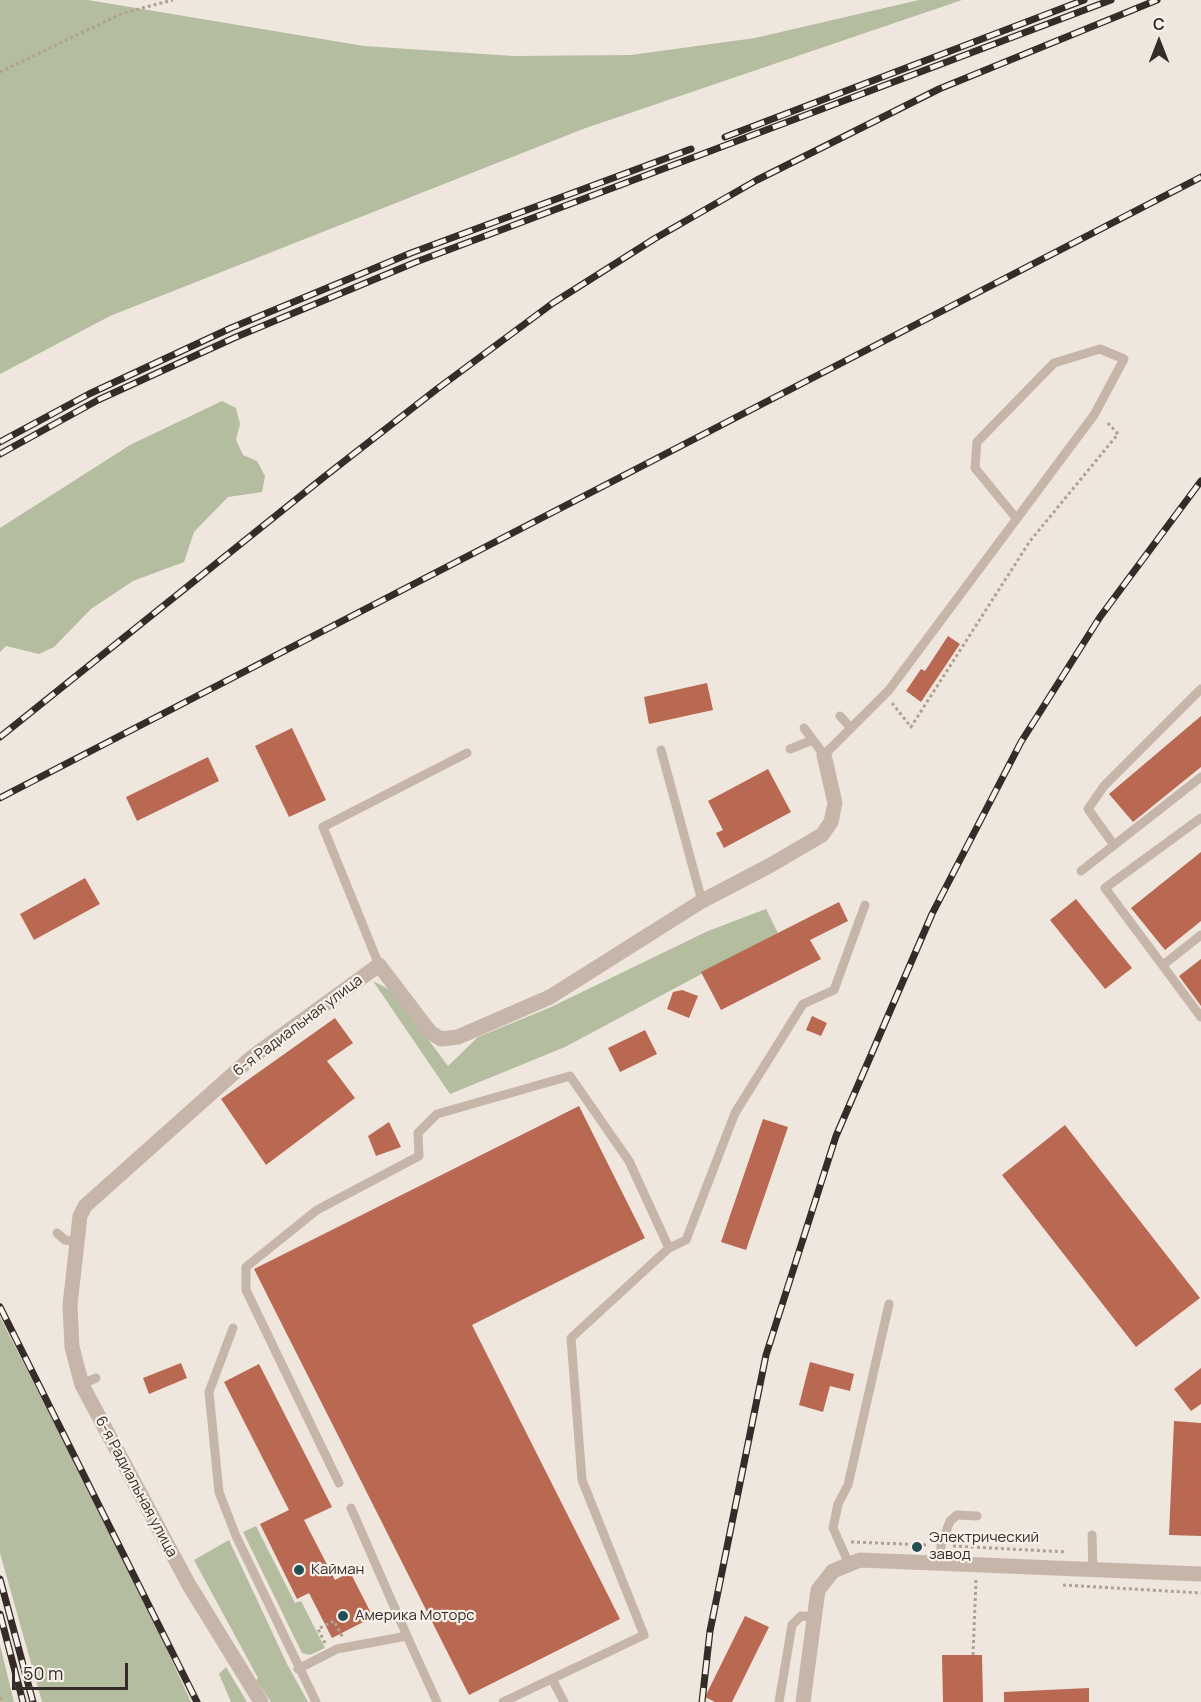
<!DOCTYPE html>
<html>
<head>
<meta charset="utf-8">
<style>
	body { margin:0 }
	#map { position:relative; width:1201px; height:1702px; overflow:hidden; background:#efe6dd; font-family:Manrope,sans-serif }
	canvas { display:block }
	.north { position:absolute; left:1129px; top:12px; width:60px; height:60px; -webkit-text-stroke:4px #f8f1e9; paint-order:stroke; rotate:0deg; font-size:16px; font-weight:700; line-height:24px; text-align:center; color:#352c29 }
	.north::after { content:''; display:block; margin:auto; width:21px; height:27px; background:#352c29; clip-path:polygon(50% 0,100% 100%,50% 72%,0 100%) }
	.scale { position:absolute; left:12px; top:1663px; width:116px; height:27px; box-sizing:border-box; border:3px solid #352c29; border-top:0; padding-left:8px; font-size:18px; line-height:21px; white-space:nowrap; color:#352c29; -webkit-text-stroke:4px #f8f1e9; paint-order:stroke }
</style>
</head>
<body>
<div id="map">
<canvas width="1201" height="1702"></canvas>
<div class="north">С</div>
<div class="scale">50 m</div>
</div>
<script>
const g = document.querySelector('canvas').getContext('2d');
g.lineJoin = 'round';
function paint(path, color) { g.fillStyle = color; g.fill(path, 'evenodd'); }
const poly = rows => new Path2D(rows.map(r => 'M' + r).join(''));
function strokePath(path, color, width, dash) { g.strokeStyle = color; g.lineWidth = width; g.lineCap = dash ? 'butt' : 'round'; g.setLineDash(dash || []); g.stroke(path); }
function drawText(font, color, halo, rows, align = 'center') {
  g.font = font + ' Manrope,sans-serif'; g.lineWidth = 4.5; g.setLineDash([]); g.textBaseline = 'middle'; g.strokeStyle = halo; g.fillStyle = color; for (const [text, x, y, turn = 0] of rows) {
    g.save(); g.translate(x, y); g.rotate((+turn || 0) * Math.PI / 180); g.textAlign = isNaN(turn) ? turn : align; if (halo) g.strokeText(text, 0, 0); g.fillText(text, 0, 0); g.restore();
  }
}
const green = poly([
	[0,0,88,0,364,46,513,56,631,55,755,38,919,0,962,0,583,129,110,316,0,374],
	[222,401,236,408,240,424,236,440,243,455,257,461,265,476,262,492,228,497,194,532,184,562,133,581,91,609,54,647,39,654,6,646,0,652,0,528,130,445],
	[766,909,778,933,565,1047,450,1094,373,981,392,991,448,1066,478,1037,549,1008,708,931],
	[0,1317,135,1581,191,1702,42,1702,0,1553],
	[256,1526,295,1603,301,1601,325,1648,310,1655,302,1653,243,1532],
	[229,1540,287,1664,308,1702,271,1702,256,1680,258,1678,194,1560],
	[0,1645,14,1702,0,1702],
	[226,1667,247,1702,231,1702,219,1674]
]);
const building = poly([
	[948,636,960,644,921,702,906,691,921,669,925,671],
	[707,683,713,710,649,724,644,697],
	[1201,716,1201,767,1133,822,1109,794],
	[292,728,326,800,289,817,255,746],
	[208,757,219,781,137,821,126,797],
	[768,769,791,812,724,848,716,833,723,830,708,801],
	[1201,852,1201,921,1165,950,1131,908],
	[85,878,100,904,34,940,20,914],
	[1076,899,1132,968,1105,989,1050,920],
	[839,902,848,921,810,940,821,959,721,1010,701,972],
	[1201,959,1201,1006,1179,976],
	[682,990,698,996,689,1018,667,1009,673,992],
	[812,1016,827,1023,821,1036,806,1030],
	[335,1018,353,1043,327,1061,355,1098,266,1165,221,1099],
	[645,1030,657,1054,620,1072,608,1048],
	[579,1106,645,1238,472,1325,620,1619,469,1695,254,1269],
	[763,1119,788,1127,746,1250,721,1242],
	[389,1122,401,1147,376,1156,368,1136],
	[1065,1125,1200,1298,1136,1347,1002,1175],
	[810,1362,854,1374,850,1391,830,1386,823,1412,799,1405],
	[181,1363,187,1378,149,1394,143,1378],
	[259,1364,332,1507,304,1520,335,1580,350,1572,373,1617,332,1638,309,1593,297,1599,260,1524,289,1510,224,1382],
	[1201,1368,1201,1404,1191,1411,1174,1389],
	[1174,1421,1201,1423,1201,1536,1169,1535],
	[745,1616,769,1627,732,1702,715,1702,705,1697],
	[942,1655,982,1655,983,1702,943,1702],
	[1089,1688,1089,1702,1004,1702,1004,1692]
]);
const path = poly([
	[0,72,123,13,173,0],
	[892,703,911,727,1030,541,1118,434,1106,421],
	[851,1542,929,1545],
	[953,1546,1067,1552],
	[1063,1585,1201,1593],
	[325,1643,318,1629,334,1621,343,1638],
	[973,1655,976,1580],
	[0,1697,2,1702]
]);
const lane = poly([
	[840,716,851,728],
	[804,728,824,755,889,690,1094,415,1124,359,1100,349,1054,363,977,442,975,468,1016,518],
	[790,749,813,740],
	[661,750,702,901],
	[1201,818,1105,888,1201,1017],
	[1114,845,1088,809,1104,786,1201,689],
	[1081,871,1201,777],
	[379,965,323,827,467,753],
	[1163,965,1201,935],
	[57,1233,65,1240,77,1242],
	[669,1248,686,1240,735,1113,803,1004,834,990,865,905],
	[233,1328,209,1392,219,1492,236,1536,316,1702],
	[82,1384,96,1378],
	[339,1483,246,1290,246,1267,317,1210,419,1156,418,1133,437,1114,570,1076,629,1161,669,1248,571,1338,582,1480,644,1635,503,1702],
	[351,1508,407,1636],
	[1092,1535,1093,1571],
	[941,1562,941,1545,950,1521,957,1515,977,1516],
	[849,1564,833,1528,838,1504,848,1485,889,1304],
	[298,1669,337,1649,407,1636,437,1702],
	[552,1679,564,1702],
	[779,1702,792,1625,801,1616,814,1617]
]);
const street = poly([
	[261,1702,189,1585,82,1385,72,1347,70,1305,80,1216,85,1206,252,1057,379,965,430,1032,441,1039,458,1037,550,997,702,901,769,866,822,835,831,822,835,803,824,755],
	[803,1702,818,1590,833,1571,860,1560,1201,1574]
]);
const rail = poly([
	[725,137,1084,0],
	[0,442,89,394,231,328,411,253,691,149],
	[0,454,98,400,236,337,416,262,1111,0],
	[0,737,324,477,437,389,553,303,654,239,757,180,939,89,1157,0],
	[0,798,1201,177],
	[0,1307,197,1702],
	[0,1579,33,1702],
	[0,1614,23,1702],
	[702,1702,710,1631,766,1355,836,1136,932,914,1021,742,1100,617,1201,481]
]);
const markers = [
	[917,1547,6,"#235052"],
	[299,1570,6,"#235052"],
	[343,1616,6,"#235052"]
];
const streetNames = [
	["6-я Радиальная улица",298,1026,-37],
	["6-я Радиальная улица",136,1487,62]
];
const poiNames = [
	["Электрический",929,1538],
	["завод",929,1555],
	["Кайман",311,1570],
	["Америка Моторс",355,1616]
];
paint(green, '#b4bd9f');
paint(building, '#b96852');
strokePath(path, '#b2a095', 3, [3, 3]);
strokePath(lane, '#c6b6aa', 9);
strokePath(street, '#c6b6aa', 15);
strokePath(rail, '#352c29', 7);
strokePath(rail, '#f8f1e9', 4.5, [14]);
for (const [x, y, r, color] of markers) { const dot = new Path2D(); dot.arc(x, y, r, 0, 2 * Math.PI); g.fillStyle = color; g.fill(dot); strokePath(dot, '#f8f1e9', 2); }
drawText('15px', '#352c29', '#f8f1e9', streetNames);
drawText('15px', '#352c29', '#f8f1e9', poiNames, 'left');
</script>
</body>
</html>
